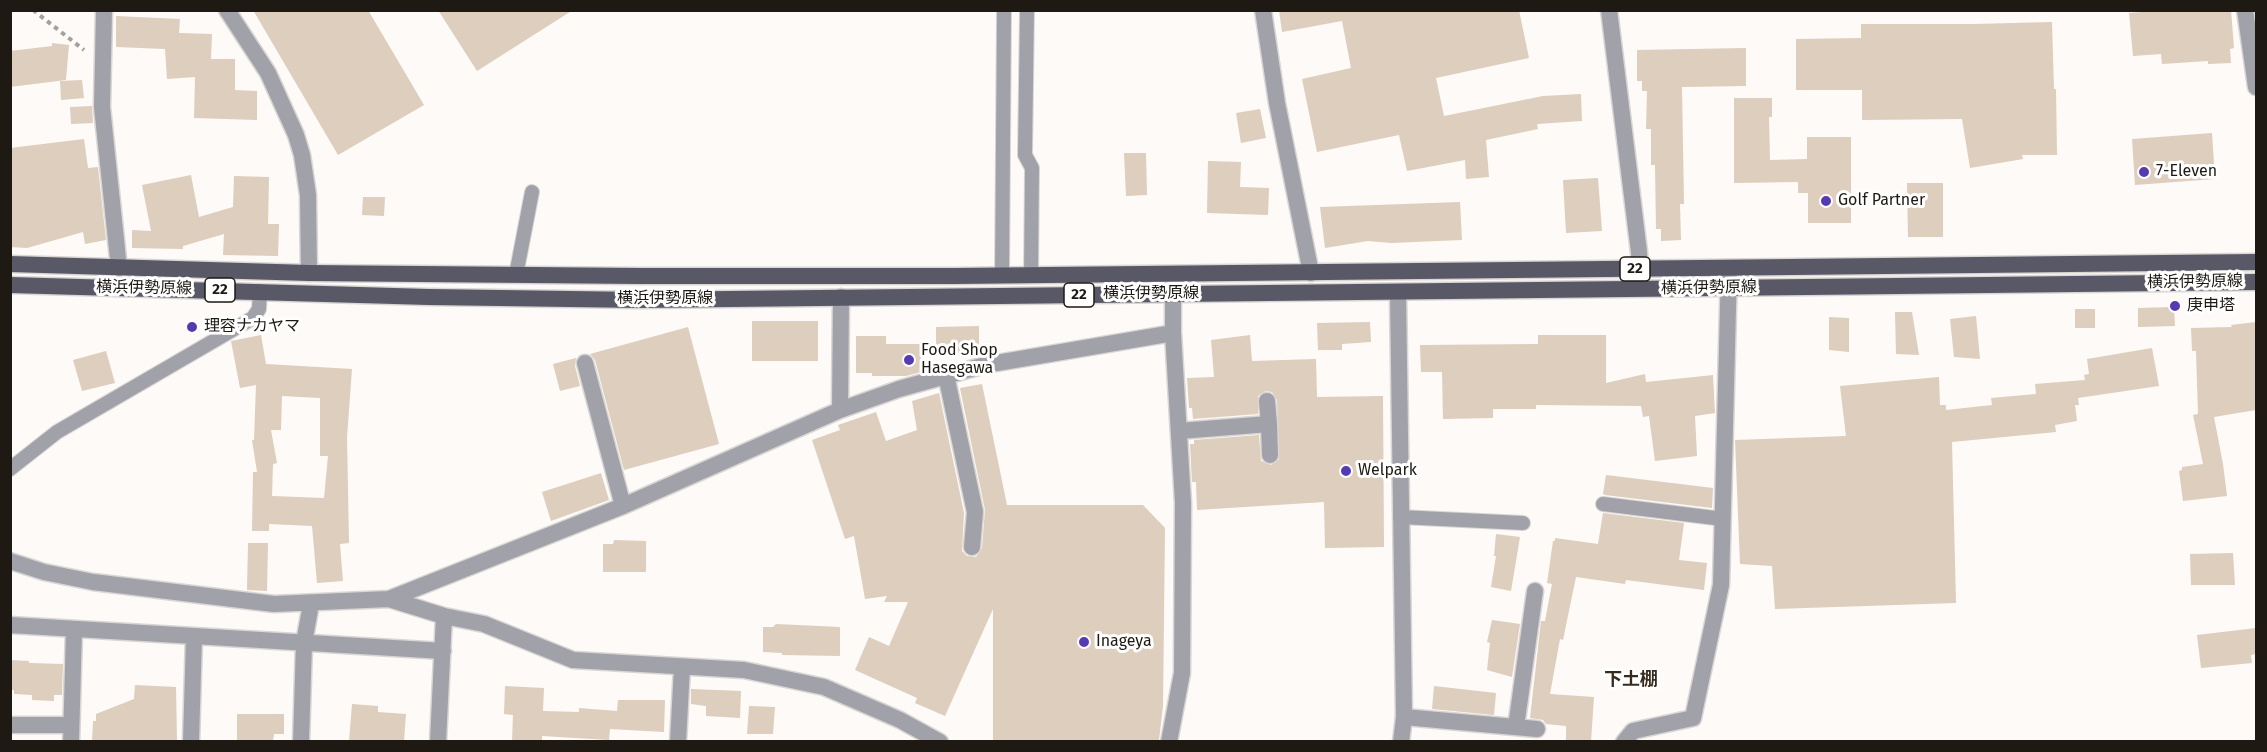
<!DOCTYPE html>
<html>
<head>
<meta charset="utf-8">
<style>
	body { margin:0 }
	#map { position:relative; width:2267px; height:752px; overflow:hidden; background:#fdfaf7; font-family:"Fira Sans",sans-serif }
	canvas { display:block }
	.frame { position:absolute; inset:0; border:12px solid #1e1913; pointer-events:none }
</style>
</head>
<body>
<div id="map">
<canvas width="2267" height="752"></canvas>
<div class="frame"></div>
</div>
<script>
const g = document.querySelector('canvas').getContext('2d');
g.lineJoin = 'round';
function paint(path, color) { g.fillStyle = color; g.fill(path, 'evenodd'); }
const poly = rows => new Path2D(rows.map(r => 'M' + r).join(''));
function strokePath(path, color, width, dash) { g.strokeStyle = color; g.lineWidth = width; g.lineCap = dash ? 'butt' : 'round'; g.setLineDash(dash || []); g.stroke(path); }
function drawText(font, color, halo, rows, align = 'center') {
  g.font = font + ' "Fira Sans","Noto Sans JP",sans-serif'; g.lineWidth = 6; g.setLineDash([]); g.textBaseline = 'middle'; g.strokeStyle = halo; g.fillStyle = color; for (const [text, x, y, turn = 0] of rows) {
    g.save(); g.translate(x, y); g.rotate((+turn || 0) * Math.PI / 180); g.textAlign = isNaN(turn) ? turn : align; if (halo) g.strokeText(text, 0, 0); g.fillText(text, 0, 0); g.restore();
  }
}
const building = poly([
	[253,10,368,10,424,105,338,155],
	[438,10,573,10,477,71],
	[1279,10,1519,10,1529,58,1436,78,1444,116,1543,96,1581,94,1582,121,1537,124,1538,129,1486,140,1489,177,1466,179,1465,160,1407,171,1399,135,1317,152,1302,79,1351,68,1342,21,1282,32],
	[2168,10,2231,10,2234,48,2230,49,2231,63,2208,64,2208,61,2162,64,2161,54,2133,56,2129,13],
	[116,16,180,19,179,33,212,34,211,59,235,59,235,90,257,91,257,120,194,118,195,77,167,79,165,49,116,47],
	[2052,22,2054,89,2056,89,2057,155,2022,155,2023,159,1970,168,1962,119,1862,120,1862,90,1796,90,1796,39,1861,38,1861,24,1974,24],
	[52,43,69,45,66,80,10,87,10,51,52,46],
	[1746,48,1746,86,1682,87,1684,204,1680,204,1681,240,1661,241,1661,229,1656,229,1655,165,1651,165,1651,129,1646,129,1647,91,1642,91,1642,81,1637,81,1637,50],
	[82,80,84,98,61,100,60,81],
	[1734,98,1772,98,1772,117,1769,117,1770,160,1807,159,1807,137,1851,137,1851,223,1808,223,1808,193,1798,193,1798,182,1734,183],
	[92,106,93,123,71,124,70,107],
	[1260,109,1266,138,1241,143,1236,113],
	[2212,133,2215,179,2135,185,2132,139],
	[84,139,88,168,98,167,106,240,85,244,83,232,27,248,10,247,10,148],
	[1124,153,1146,153,1147,195,1126,196],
	[1208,161,1241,162,1240,187,1269,188,1268,215,1207,213],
	[191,175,199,217,233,207,234,176,269,177,268,224,279,224,278,256,223,255,224,234,183,246,183,249,132,248,132,230,151,231,142,185],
	[1598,178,1602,231,1566,233,1563,180],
	[1907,183,1943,183,1943,237,1908,237],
	[363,197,385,197,384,216,362,215],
	[1460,202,1462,240,1391,243,1368,241,1325,248,1320,207],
	[2174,307,2175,326,2138,327,2138,308],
	[2075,309,2095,309,2095,328,2075,328],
	[1895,312,1912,312,1919,355,1896,354],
	[1976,316,1980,359,1954,357,1950,319],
	[1829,317,1849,318,1849,352,1829,350],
	[752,321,818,321,818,361,752,361],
	[1370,322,1371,342,1342,344,1342,350,1318,350,1317,323],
	[2256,322,2256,410,2214,417,2223,464,2227,496,2183,501,2179,471,2182,470,2182,467,2203,464,2193,415,2198,414,2196,351,2192,351,2191,328,2232,327,2231,325],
	[979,326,979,355,936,356,936,327],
	[688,327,719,444,624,470,595,360,590,354],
	[261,335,266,364,352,369,347,437,349,543,340,544,343,581,317,583,312,526,269,524,269,531,252,531,253,472,257,472,252,440,254,440,256,385,240,388,231,341],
	[282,396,320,398,320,456,328,456,324,498,272,496,273,464,277,463,271,430,281,430],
	[1250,335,1252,361,1316,359,1317,397,1383,396,1384,547,1325,548,1324,502,1197,510,1196,482,1192,482,1190,444,1194,444,1194,440,1259,435,1261,461,1271,465,1279,459,1277,400,1272,392,1266,391,1258,396,1258,414,1193,419,1192,408,1189,408,1187,378,1214,377,1211,340],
	[1538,335,1606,335,1606,383,1645,374,1646,382,1713,375,1715,413,1695,416,1697,456,1655,461,1649,416,1643,417,1641,406,1536,405,1536,409,1493,409,1493,418,1443,419,1442,372,1421,372,1420,345,1538,344],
	[856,336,886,336,886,344,925,344,925,371,906,376,872,376,872,373,856,373],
	[2152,348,2159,386,2078,398,2079,405,2075,405,2077,421,2055,425,2056,432,1952,442,1956,603,1775,609,1772,566,1740,564,1735,440,1846,436,1840,386,1939,377,1940,405,1946,405,1946,410,1992,405,1991,398,2036,394,2035,384,2085,380,2084,375,2089,374,2087,359],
	[106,351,115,383,82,391,73,360],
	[576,358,575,366,580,386,560,391,553,364],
	[982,384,1007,505,1143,505,1165,528,1163,706,1159,740,993,741,993,609,945,716,915,703,917,698,855,670,869,637,889,646,908,602,884,602,887,596,865,599,854,536,845,539,812,440,840,430,838,425,876,412,886,441,917,430,912,401,939,393,964,513,962,551,967,556,976,557,982,548,985,510,960,388],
	[601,473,609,500,551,521,542,492],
	[1606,475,1713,488,1712,508,1605,495,1603,494],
	[1603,513,1684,523,1679,560,1707,563,1704,590,1626,580,1625,584,1576,577,1563,640,1560,639,1550,694,1594,697,1591,741,1566,741,1566,726,1546,724,1543,720,1530,718,1541,621,1545,621,1552,584,1547,583,1553,541,1555,541,1555,538,1598,544],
	[1496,534,1520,537,1511,591,1491,587,1496,556,1494,556],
	[614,540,646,541,646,572,603,572,603,544,613,544],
	[248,543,268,543,267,591,247,590],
	[2233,553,2235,585,2191,585,2190,554],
	[1492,620,1520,624,1512,677,1487,670,1490,643,1487,642],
	[776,624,840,627,840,656,782,655,782,653,763,652,763,627,773,627],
	[2256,628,2256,654,2251,655,2252,663,2201,668,2197,635],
	[10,660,29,661,29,663,63,664,62,695,54,695,54,701,32,700,32,695,14,694,14,690,10,690],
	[135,685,176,687,177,741,92,741,93,721,96,721,96,714,134,699],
	[505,686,544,688,543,711,579,712,579,708,617,711,618,700,665,700,664,732,610,729,609,740,542,736,542,741,512,741,513,715,504,714],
	[1434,686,1496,693,1494,715,1432,709],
	[691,689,741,691,740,718,706,716,706,706,691,704],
	[352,704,378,706,378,712,406,714,404,741,349,741],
	[749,706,775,707,773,734,747,734],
	[237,714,284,714,284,734,274,734,273,741,237,741]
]);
const path = poly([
	[33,10,84,50]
]);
const service = poly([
	[1027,10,1025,155,1032,168,1031,276],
	[516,275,532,192],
	[1002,276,1004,10],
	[10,469,57,432,253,318,259,309,260,291],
	[1603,504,1723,519],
	[1400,517,1523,523]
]);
const minor = poly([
	[104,10,102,107,119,268],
	[227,10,268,73,296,135,302,155,308,195,309,273],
	[1263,10,1277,103,1311,273],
	[1609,10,1639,252,1640,269],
	[2245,10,2256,87],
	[585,363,623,506],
	[946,375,975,512,972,547],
	[1267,401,1269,424],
	[840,410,841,297],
	[1179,431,1269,424,1270,455],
	[10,561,44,572,93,582,274,604,389,599,623,506,840,410,899,389,985,365,1173,333,1173,294],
	[389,599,444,616,484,624,573,660,744,670,824,687,900,720,940,742],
	[10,625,194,636],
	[1404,717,1537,729],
	[10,725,71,725],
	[1516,727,1535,591],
	[71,742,74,629],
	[191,742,194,636,443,651],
	[301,742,304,643,311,604],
	[438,742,444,616],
	[678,742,682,667],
	[1169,742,1182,673,1183,503,1173,333],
	[1624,742,1633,731,1693,718,1721,585,1729,268]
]);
const tertiary = poly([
	[1398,293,1404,717,1401,742]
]);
const primary = poly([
	[10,264,309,273,640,276,955,276,2256,262],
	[10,285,429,297,640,300,2256,282]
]);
const markers = [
	[2144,172,6,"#563ab2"],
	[1826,201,6,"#563ab2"],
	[2175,306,6,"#563ab2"],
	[192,327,6,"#563ab2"],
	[909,360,6,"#563ab2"],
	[1346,471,6,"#563ab2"],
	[1084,642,6,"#563ab2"]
];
const shields = [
	[1635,269,30],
	[220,290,30],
	[1079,295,30]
];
const shieldNames = [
	["22",1635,269],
	["22",220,290],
	["22",1079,295]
];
const poiNames = [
	["7-Eleven",2156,172],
	["Golf Partner",1838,201],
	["庚申塔",2187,306],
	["理容ナカヤマ",204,327],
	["Food Shop",921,351],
	["Hasegawa",921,369],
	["Welpark",1358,471],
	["Inageya",1096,642]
];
const streetNames = [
	["横浜伊勢原線",2195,282,-1],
	["横浜伊勢原線",144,288,1],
	["横浜伊勢原線",1709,288,-1],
	["横浜伊勢原線",1151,294],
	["横浜伊勢原線",665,299]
];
const neighbourhoodNames = [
	["下土棚",1631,680]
];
paint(building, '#ddcebd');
strokePath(service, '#d9d6d3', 16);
strokePath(minor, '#d9d6d3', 19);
strokePath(tertiary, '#d9d6d3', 19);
strokePath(primary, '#d9d6d3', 19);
strokePath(path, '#a4a19c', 4, [4.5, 4.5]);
strokePath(service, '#a1a1aa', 14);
strokePath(minor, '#a1a1aa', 16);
strokePath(tertiary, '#a1a1aa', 16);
strokePath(primary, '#595867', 16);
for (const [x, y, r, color] of markers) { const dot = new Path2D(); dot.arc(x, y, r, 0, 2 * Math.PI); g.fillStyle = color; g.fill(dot); strokePath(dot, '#fff', 2); }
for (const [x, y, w] of shields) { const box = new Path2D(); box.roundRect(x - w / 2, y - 12, w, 24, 4.5); g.fillStyle = '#fff'; g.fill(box); strokePath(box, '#1e1913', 1.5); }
drawText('bold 15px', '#1e1913', null, shieldNames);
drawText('16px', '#1e1913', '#fff', poiNames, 'left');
drawText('16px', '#1e1913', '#fff', streetNames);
drawText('bold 18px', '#372b1e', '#fff', neighbourhoodNames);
</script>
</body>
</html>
